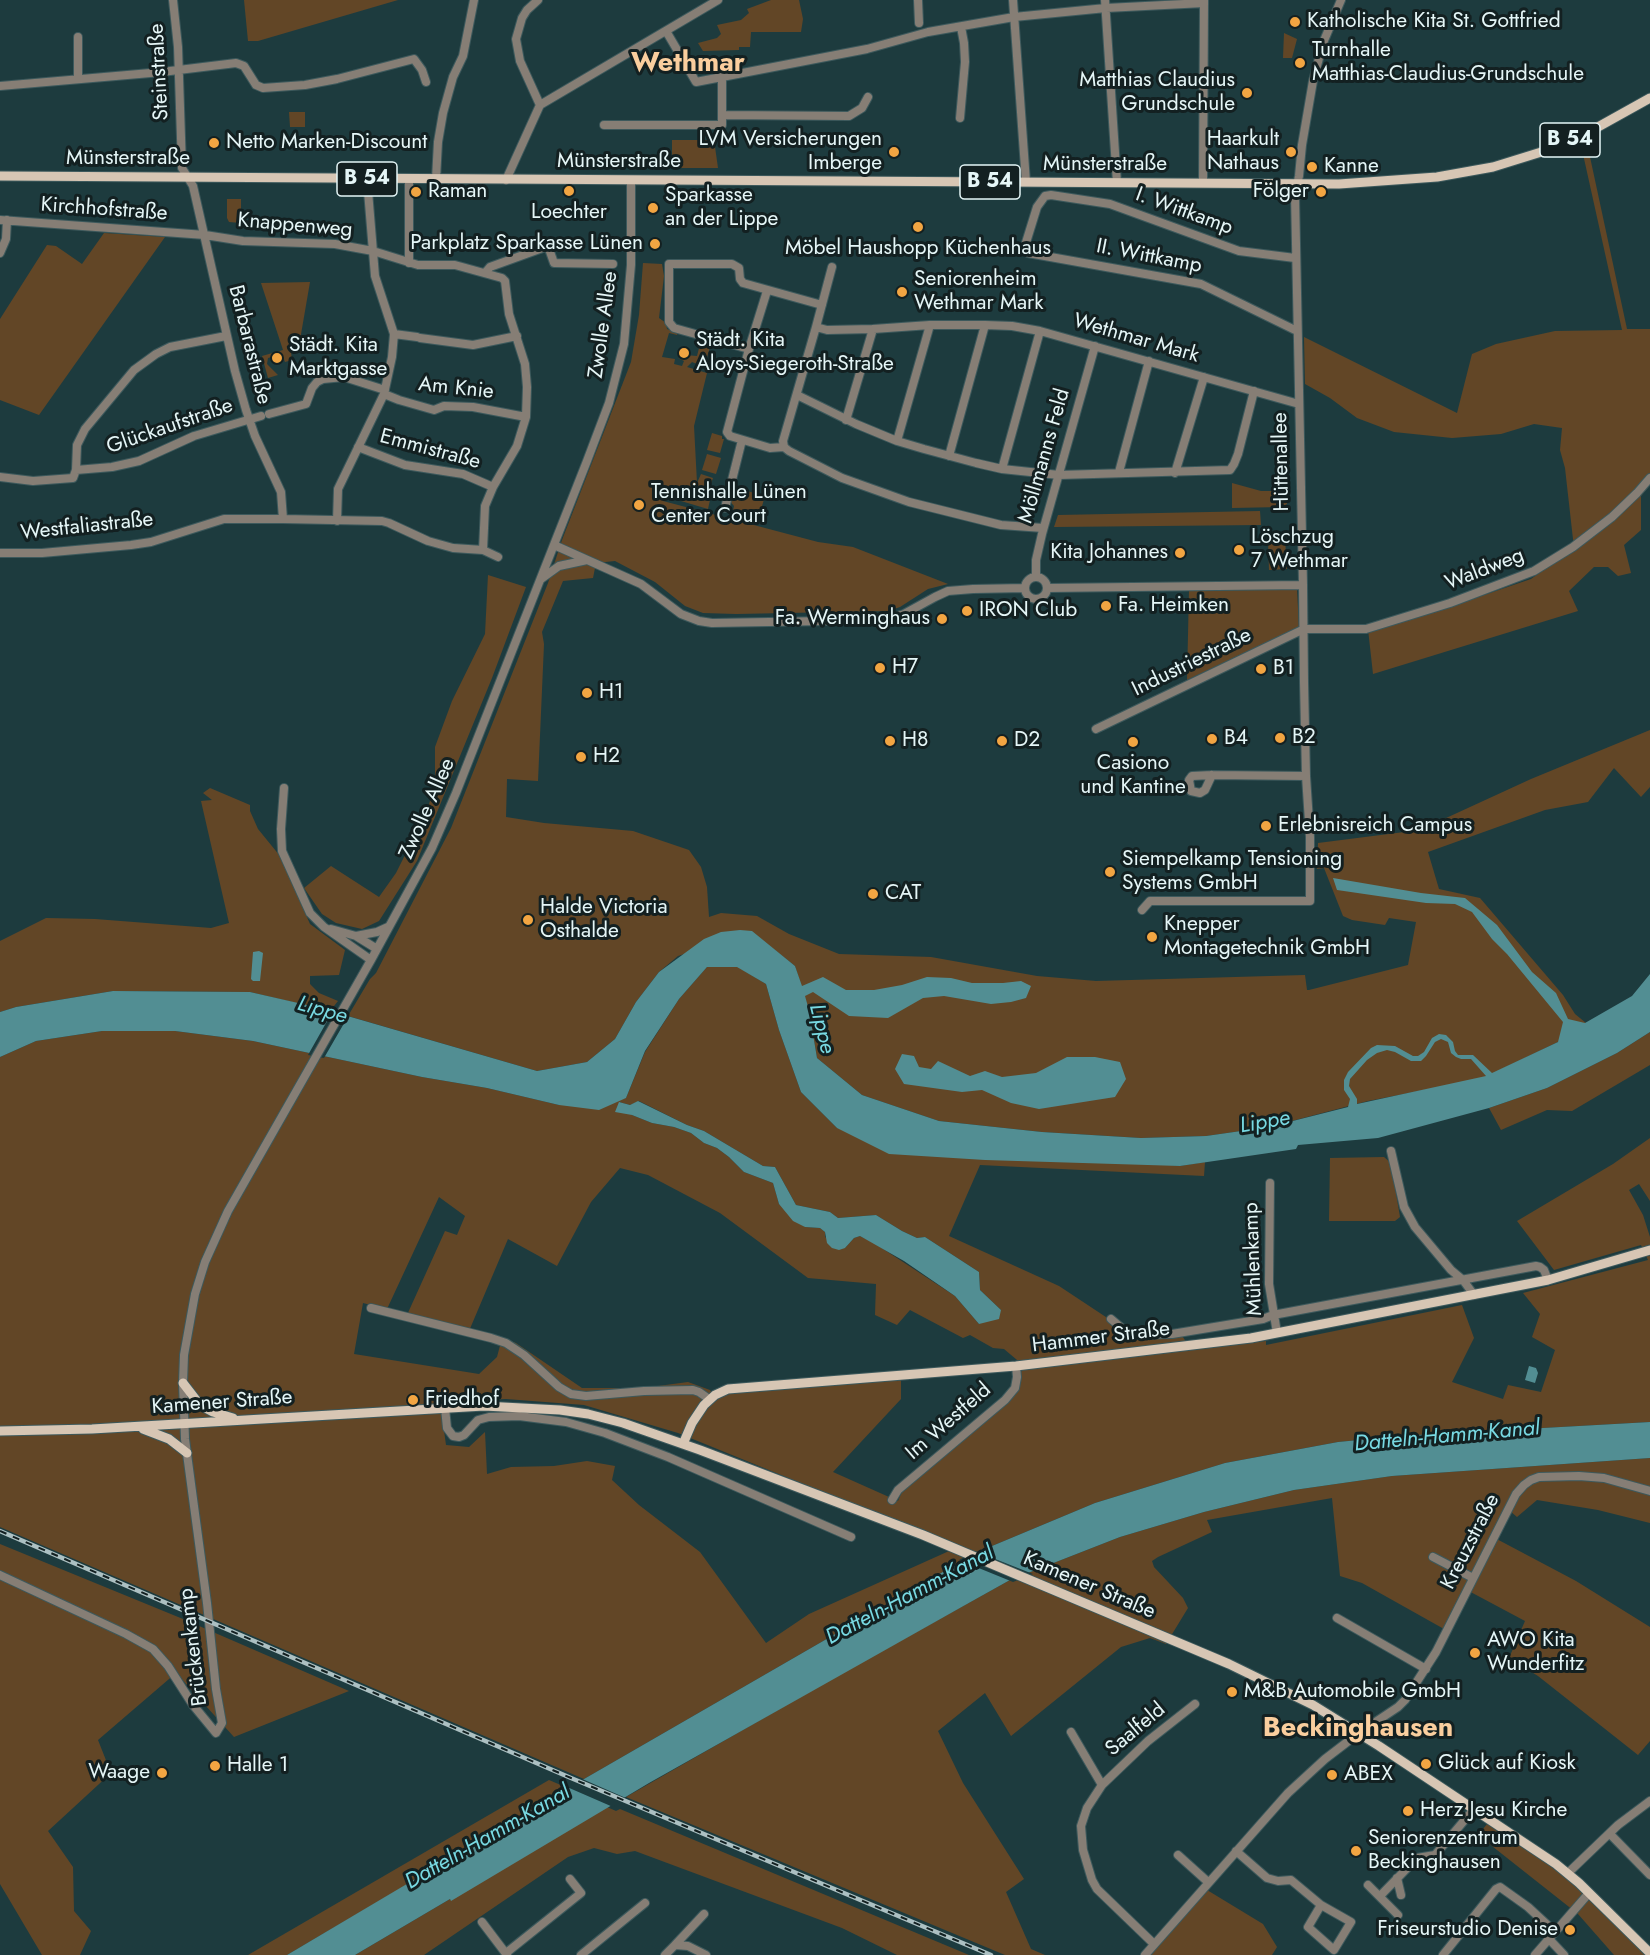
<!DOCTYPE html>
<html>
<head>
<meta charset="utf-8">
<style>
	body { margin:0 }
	canvas { display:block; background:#1d3b3e }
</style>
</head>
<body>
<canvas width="1650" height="1955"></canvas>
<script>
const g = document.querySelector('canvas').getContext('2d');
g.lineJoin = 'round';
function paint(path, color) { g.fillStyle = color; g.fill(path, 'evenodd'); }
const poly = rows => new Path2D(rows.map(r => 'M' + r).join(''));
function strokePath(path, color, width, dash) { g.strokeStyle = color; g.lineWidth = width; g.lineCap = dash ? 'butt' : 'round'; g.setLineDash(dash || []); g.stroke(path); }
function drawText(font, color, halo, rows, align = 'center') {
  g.font = font + ' Jost,sans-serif'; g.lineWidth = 6; g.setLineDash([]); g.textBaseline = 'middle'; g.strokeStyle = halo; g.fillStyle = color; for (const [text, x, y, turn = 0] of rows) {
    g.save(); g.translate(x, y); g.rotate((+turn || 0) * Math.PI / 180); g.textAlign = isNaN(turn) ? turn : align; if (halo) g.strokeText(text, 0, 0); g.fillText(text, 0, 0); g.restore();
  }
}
const green = poly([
	[244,0,398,0,258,41,248,41],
	[771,0,799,0,803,19,801,32,751,32,750,47,739,47,739,50,703,51,698,43,717,38,721,34,717,25,741,20,749,13,747,9],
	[1284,33,1297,39,1292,58,1283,58],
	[289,112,305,112,305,127,290,127],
	[672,140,714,140,718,168,672,168],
	[1587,143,1627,329,1650,329,1650,485,1641,496,1641,530,1624,545,1631,573,1618,576,1608,567,1594,567,1569,591,1578,611,1373,674,1368,629,1440,610,1531,579,1574,548,1565,468,1560,450,1562,428,1534,424,1501,434,1452,438,1394,432,1357,418,1330,398,1305,384,1304,337,1457,413,1472,354,1496,344,1555,331,1622,330,1581,145],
	[227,199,241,199,241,223,229,222,227,218],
	[104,233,165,237,39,415,0,400,0,319,47,245,56,246,82,264],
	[643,263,662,264,664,276,659,318,666,323,667,329,678,333,677,335,669,333,662,357,675,359,674,364,682,366,684,361,678,358,682,359,685,355,697,356,700,344,710,347,705,364,700,359,697,364,692,362,687,367,707,373,694,426,697,483,701,474,713,478,709,489,710,500,708,509,664,496,663,501,818,542,853,547,948,584,928,589,900,607,888,611,736,614,703,613,685,606,655,582,615,561,596,563,593,578,563,581,542,632,544,644,538,781,507,779,506,817,544,823,633,831,689,850,701,867,707,887,709,917,721,913,757,916,789,934,839,954,931,957,1037,976,1096,981,1305,975,1307,990,1309,990,1408,965,1416,922,1389,918,1385,925,1352,920,1343,916,1324,868,1317,869,1318,843,1420,830,1531,779,1650,730,1650,787,1641,797,1614,768,1588,802,1545,810,1428,852,1439,889,1480,898,1563,995,1575,1014,1586,1023,1558,1042,1481,1079,1368,1101,1269,1127,1206,1136,1141,1138,1042,1132,939,1121,862,1095,817,1058,809,1010,795,966,752,932,678,956,659,972,636,1002,615,1039,587,1062,537,1071,348,1016,370,979,376,973,451,828,548,583,562,540,631,362,639,315],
	[310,282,300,340,298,342,299,350,291,352,292,360,285,362,282,354,268,358,267,364,278,375,268,378,262,356,283,350,261,283],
	[712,433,722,436,722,439,724,439,720,453,707,450],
	[707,454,721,458,716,474,702,470],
	[1232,483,1261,491,1288,491,1287,504,1281,507,1232,508],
	[733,487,765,496,757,523,732,515,734,506,729,500],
	[1260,511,1261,525,1054,527,1058,515],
	[1285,539,1287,569,1269,570,1268,540],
	[488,575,526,587,492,678,417,861,379,921,362,929,336,923,322,914,304,888,331,866,379,897,396,873,417,831,423,831,424,819,437,780,435,774,435,747,452,701,485,634],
	[1297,589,1299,627,1187,680,1189,590],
	[210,788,250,805,250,811,258,829,280,856,310,924,345,950,339,975,310,976,310,984,319,993,338,1001,330,1011,250,992,113,991,16,1007,0,1012,0,941,46,918,95,919,211,928,229,923,201,801,212,800,203,793],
	[707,967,738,967,766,984,779,1030,801,1092,837,1128,1180,1166,1205,1162,1204,1176,980,1165,949,1236,1059,1286,1121,1327,1178,1330,1191,1349,1266,1341,1266,1345,1462,1305,1474,1338,1452,1382,1503,1399,1508,1385,1541,1392,1555,1350,1532,1337,1540,1314,1523,1293,1648,1260,1641,1245,1554,1270,1517,1221,1613,1164,1650,1138,1650,1201,1639,1184,1629,1190,1643,1215,1650,1237,1650,1422,1400,1436,1338,1442,1225,1463,1095,1503,992,1546,941,1573,584,1779,0,1527,0,1057,36,1041,102,1031,175,1031,253,1041,422,1077,487,1088,559,1105,626,1098,645,1052,679,999],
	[639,1101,687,1125,704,1131,763,1166,775,1167,796,1205,830,1212,838,1218,876,1215,902,1231,917,1238,925,1237,979,1272,980,1290,1001,1310,979,1324,955,1296,874,1243,860,1236,854,1238,845,1248,825,1237,825,1232,820,1228,805,1227,779,1204,773,1183,744,1172,729,1157,717,1148,704,1143,691,1133,674,1127,652,1123,632,1115,619,1102,630,1105],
	[620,1168,648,1175,720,1213,808,1278,876,1284,875,1315,897,1325,910,1310,963,1338,970,1335,993,1348,1004,1349,1023,1365,1016,1392,904,1487,898,1501,833,1472,901,1399,901,1376,721,1391,714,1396,710,1390,688,1382,643,1388,582,1388,516,1343,502,1338,497,1357,479,1374,354,1354,363,1303,387,1309,439,1197,465,1216,457,1235,445,1231,407,1315,469,1331,508,1239,557,1266,591,1202],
	[506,1399,584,1405,678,1433,958,1547,809,1614,766,1643,700,1552,639,1505,612,1480,615,1466,587,1461,554,1466,511,1467,487,1474,485,1432,469,1447,446,1445,440,1402],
	[1650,1032,1650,1065,1572,1111,1547,1110,1501,1130,1489,1108,1547,1088,1617,1053],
	[1384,1157,1391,1163,1400,1217,1395,1221,1329,1221,1330,1158],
	[1650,1458,1650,1523,1598,1510,1537,1500,1517,1517,1510,1511,1491,1536,1576,1581,1650,1627,1650,1741,1638,1755,1538,1676,1509,1658,1525,1621,1465,1589,1444,1629,1362,1583,1340,1576,1332,1498,1207,1520,1212,1532,1158,1557,1152,1561,1154,1567,1183,1598,1188,1608,1166,1644,1150,1638,1121,1647,1011,1736,985,1693,938,1731,963,1783,1024,1879,1006,1892,1031,1949,1045,1955,1005,1955,626,1797,837,1676,1010,1580,1120,1537,1204,1512,1294,1490,1392,1476],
	[0,1544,183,1619,349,1691,234,1737,176,1673,98,1740,111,1773,48,1831,73,1867,74,1911,91,1931,80,1955,42,1955,0,1884],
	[549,1780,570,1789,287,1955,248,1955],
	[607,1807,616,1811,620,1809,969,1955,897,1955,842,1928,635,1851,617,1854,594,1848,568,1857,424,1955,355,1955,450,1899,451,1900],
	[1492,1818,1562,1868,1650,1955,1614,1955,1578,1914,1478,1835],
	[1207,1890,1263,1924,1277,1947,1272,1955,1151,1955]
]);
const water = poly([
	[1333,878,1421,893,1465,898,1497,925,1532,972,1556,993,1568,1019,1585,1023,1632,996,1650,974,1650,1032,1617,1053,1547,1088,1489,1108,1378,1138,1298,1145,1296,1149,1180,1166,985,1160,889,1154,837,1128,801,1092,779,1030,766,984,737,967,707,967,679,999,645,1051,626,1098,599,1110,559,1105,487,1088,422,1077,253,1041,175,1031,102,1031,36,1041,0,1057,0,1012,16,1007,113,991,250,992,320,1008,537,1071,587,1062,615,1039,636,1002,659,972,704,939,721,932,740,930,752,931,795,966,802,986,823,977,846,990,874,990,902,985,927,977,951,978,972,983,1003,983,1021,981,1031,986,1026,998,1011,1002,991,1004,944,996,923,998,888,1018,849,1016,813,992,805,996,809,1010,817,1058,862,1095,939,1121,1042,1132,1141,1138,1206,1136,1269,1127,1348,1107,1350,1099,1344,1090,1344,1080,1348,1072,1371,1048,1377,1045,1395,1046,1413,1056,1418,1056,1424,1052,1432,1038,1439,1034,1446,1035,1453,1042,1455,1051,1458,1055,1473,1055,1492,1073,1558,1042,1563,1022,1507,954,1492,939,1472,912,1455,904,1426,903,1337,890],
	[1441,1039,1448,1042,1451,1053,1456,1057,1461,1059,1471,1059,1486,1076,1357,1104,1357,1099,1349,1086,1350,1079,1367,1060,1377,1053,1387,1050,1395,1052,1411,1061,1421,1061,1426,1056,1435,1042],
	[259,951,263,953,260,981,253,981,251,979,253,952],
	[902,1054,914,1056,919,1067,931,1069,938,1061,970,1076,985,1071,1002,1077,1036,1073,1067,1057,1095,1057,1120,1062,1126,1079,1115,1097,1039,1109,1011,1103,982,1090,962,1092,904,1084,895,1069],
	[638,1101,687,1125,704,1131,763,1166,775,1167,796,1205,830,1212,838,1218,876,1215,902,1231,917,1238,925,1237,979,1272,980,1290,1001,1310,999,1319,979,1324,955,1296,904,1261,860,1236,854,1238,845,1248,839,1250,832,1248,827,1243,825,1232,820,1228,805,1227,793,1221,779,1204,773,1183,744,1172,729,1157,717,1148,704,1143,691,1133,674,1127,652,1123,632,1115,615,1112,619,1102,630,1105],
	[1529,1366,1536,1368,1538,1373,1535,1383,1525,1380],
	[1650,1422,1650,1458,1392,1476,1294,1490,1204,1512,1120,1537,1010,1580,967,1604,649,1783,451,1901,450,1899,355,1955,287,1955,584,1779,941,1573,992,1546,1095,1503,1225,1463,1338,1442,1400,1436]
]);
const pier = poly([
	[334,1009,350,1013,324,1058,308,1055],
	[975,1551,1033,1574,1013,1582,959,1560],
	[580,1778,628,1799,613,1807,567,1787]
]);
const minor = poly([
	[173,0,178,47,182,168,193,186,235,371,246,410,255,436,281,492,283,519],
	[538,0,527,10,522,18,516,39,520,61,540,105],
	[918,0,919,23],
	[1013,0,1026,182],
	[1105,0,1117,183],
	[666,31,696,82,867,49,928,32,1014,17,1106,8,1204,3],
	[78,37,78,78],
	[0,86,162,72,236,63,244,66,256,85,263,88,305,85,337,79,414,59,422,70,426,82],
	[722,115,849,116,862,108,868,97],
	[960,118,965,62,964,43,961,27],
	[604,125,722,125,722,78],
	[436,179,438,142,443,113,453,77,463,56,474,0],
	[506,180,540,105,718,0],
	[1203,183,1204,0],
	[0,220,205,235,243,241,335,244,373,251,418,265,455,265,502,278,505,281,509,314,525,364,527,387,526,417,517,446,493,487,485,506,483,550],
	[0,253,6,239,7,220],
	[1295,258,1239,251,1110,204,1051,195,1045,196,1037,207,1024,249,1028,253,1201,284,1297,331],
	[409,263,409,180],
	[485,273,490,267,548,246,554,263,613,264],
	[767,291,749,349,727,432,730,436,770,448,784,447],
	[816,327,832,267],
	[394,334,417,337],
	[420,338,473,345,517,336],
	[749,349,674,328,669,322,669,264,732,264,739,268,740,279,743,283,822,305],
	[384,394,399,400,434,410,444,406,473,407,526,417],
	[797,395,856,424,897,441,924,449,976,463,1002,469,1059,475,1230,470,1234,464,1238,454,1254,391],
	[269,414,306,404,312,388,317,382,323,379,344,377,385,390],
	[846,420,873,329],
	[897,441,930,325],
	[358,447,405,465,463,474,493,487],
	[949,456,985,325],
	[1002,469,1040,331],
	[76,470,77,445,85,429,134,370,156,354,170,347,226,336],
	[1119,472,1149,361],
	[1175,473,1204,377],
	[0,477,33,481,73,478,76,470,112,467,139,461,194,436,261,416],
	[725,508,742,440],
	[337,521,338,489,384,394,392,357,394,334,375,276,367,179],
	[1043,528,1001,525,909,502,842,478,789,451,784,447,783,441,816,327,827,330,873,329,930,325,985,325,1012,326,1040,331,1299,404],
	[554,545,641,584,681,614,699,621,712,623,883,620,904,614,935,597,948,591,973,589,1025,588],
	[0,553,42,553,131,545,151,542,224,519,283,519,382,521,389,523,428,541,453,548,483,550,498,557],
	'1025 588a11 11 0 1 1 22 0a11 11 0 1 1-22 0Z',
	[1036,577,1036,560,1042,534,1095,346],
	[541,579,559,566,587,560],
	[1047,588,1303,585],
	[1304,629,1366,629,1450,603,1534,571,1573,547,1612,517,1637,493,1650,478],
	[1096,729,1304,629],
	[1212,775,1205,790,1200,793,1191,791,1189,780,1192,776,1212,775,1306,776],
	[284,788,281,829,282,851,310,913,324,927,371,960],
	[1142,910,1150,901,1310,901,1310,837,1306,776,1304,682,1303,585,1295,195,1299,176,1302,145,1313,81,1323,43,1341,0],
	[331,929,356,936,377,949],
	[356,936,377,932,388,927],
	[1391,1151,1404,1207,1415,1227,1451,1270,1463,1280,1474,1295],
	[1270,1183,1269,1284,1277,1333],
	[371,1308,491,1338,506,1343,524,1355,559,1387,571,1394,586,1396,644,1391,693,1390,699,1392,709,1399],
	[1111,1319,1130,1335,1172,1334,1263,1319,1273,1315,1536,1266,1540,1267,1544,1270,1548,1280],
	[445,1408,447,1428,453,1436,459,1437,464,1435,478,1420,489,1417,519,1416,566,1422,605,1433,668,1457,851,1537],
	[892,1500,898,1490,1005,1400,1015,1388,1017,1377,1016,1366],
	[1433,1557,1473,1578],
	[0,1575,126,1634,153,1649,168,1666,193,1705,216,1733,222,1723,216,1689,207,1603,185,1439,183,1383,184,1355,195,1294,205,1262,228,1211,371,960,432,848,456,793,587,461,609,403,624,344,631,265,631,180],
	[1337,1618,1426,1669],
	[1071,1732,1102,1785],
	[1610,1834,1650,1875],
	[1236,1851,1267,1878,1278,1881,1291,1880,1321,1905,1351,1922,1334,1950,1308,1927,1321,1905],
	[1178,1855,1208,1882],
	[1568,1873,1618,1825,1650,1801],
	[1397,1878,1401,1895],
	[1368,1885,1398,1915],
	[1380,1896,1417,1858,1435,1855,1474,1809],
	[482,1922,507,1955],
	[1549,1939,1564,1955],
	[1154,1944,1097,1889,1092,1880,1083,1850,1081,1826,1087,1808,1102,1785,1148,1741,1195,1704],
	[675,1945,704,1914],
	[506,1953,581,1893,570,1879],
	[581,1955,645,1903],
	[665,1955,675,1945,688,1946,706,1955],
	[1145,1955,1288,1793,1325,1759,1359,1733,1398,1707,1405,1700,1436,1652,1516,1494,1524,1485,1531,1480,1539,1477,1579,1476,1604,1478,1650,1491],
	[1443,1955,1496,1889,1500,1887,1528,1907,1555,1932],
	[1535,1955,1589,1893]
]);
const major = poly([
	[0,176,1339,184,1437,177,1493,167,1551,149,1589,132,1650,98],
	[183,1383,200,1405,213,1412,233,1418],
	[143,1429,169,1439,187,1453],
	[0,1431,92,1429,484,1406,560,1410,588,1414,623,1423,700,1450,923,1535,1229,1664,1313,1705,1379,1746,1556,1864,1579,1883,1650,1953],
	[683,1444,692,1423,704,1405,715,1395,728,1389,1016,1366,1251,1338,1548,1280,1650,1250]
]);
const rail = poly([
	[0,1531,571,1778,991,1955]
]);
const markers = [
	[1295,22,6,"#f2a542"],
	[1300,63,6,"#f2a542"],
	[1247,93,6,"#f2a542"],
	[214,143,6,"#f2a542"],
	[894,152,6,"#f2a542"],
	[1291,152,6,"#f2a542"],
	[1312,167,6,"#f2a542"],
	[569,191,6,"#f2a542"],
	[416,192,6,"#f2a542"],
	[1321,192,6,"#f2a542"],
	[653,208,6,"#f2a542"],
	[918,227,6,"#f2a542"],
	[655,244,6,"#f2a542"],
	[902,292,6,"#f2a542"],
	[684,353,6,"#f2a542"],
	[277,358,6,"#f2a542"],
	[639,505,6,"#f2a542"],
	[1239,550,6,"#f2a542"],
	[1180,553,6,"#f2a542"],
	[1106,606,6,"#f2a542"],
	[967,611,6,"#f2a542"],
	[942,619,6,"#f2a542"],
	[880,668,6,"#f2a542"],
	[1261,669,6,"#f2a542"],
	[587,693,6,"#f2a542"],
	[1280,738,6,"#f2a542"],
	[1212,739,6,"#f2a542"],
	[890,741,6,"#f2a542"],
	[1002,741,6,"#f2a542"],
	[1133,742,6,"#f2a542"],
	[581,757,6,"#f2a542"],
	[1266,826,6,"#f2a542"],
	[1110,872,6,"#f2a542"],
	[873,894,6,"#f2a542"],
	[528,920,6,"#f2a542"],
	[1152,937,6,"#f2a542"],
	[413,1400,6,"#f2a542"],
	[1475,1653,6,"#f2a542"],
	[1232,1692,6,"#f2a542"],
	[1426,1764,6,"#f2a542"],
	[215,1766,6,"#f2a542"],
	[162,1773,6,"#f2a542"],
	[1332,1775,6,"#f2a542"],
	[1408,1811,6,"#f2a542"],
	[1356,1851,6,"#f2a542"],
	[1570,1930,6,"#f2a542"]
];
const shields = [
	[1570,140,60],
	[367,179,60],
	[990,182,60]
];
const shieldNames = [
	["B 54",1570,140],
	["B 54",367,179],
	["B 54",990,182]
];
const poiNames = [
	["Katholische Kita St. Gottfried",1307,22],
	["Turnhalle",1312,51],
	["Matthias-Claudius-Grundschule",1312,75],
	["Matthias Claudius",1235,81,"right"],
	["Grundschule",1235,105,"right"],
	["LVM Versicherungen",882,140,"right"],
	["Imberge",882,164,"right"],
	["Haarkult",1279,140,"right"],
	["Nathaus",1279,164,"right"],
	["Netto Marken-Discount",226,143],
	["Kanne",1324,167],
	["Raman",428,192],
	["Fölger",1309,192,"right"],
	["Sparkasse",665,196],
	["an der Lippe",665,220],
	["Loechter",569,213,"center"],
	["Parkplatz Sparkasse Lünen",643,244,"right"],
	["Möbel Haushopp Küchenhaus",918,249,"center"],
	["Seniorenheim",914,280],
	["Wethmar Mark",914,304],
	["Städt. Kita",696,341],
	["Aloys-Siegeroth-Straße",696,365],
	["Städt. Kita",289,346],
	["Marktgasse",289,370],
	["Tennishalle Lünen",651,493],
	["Center Court",651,517],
	["Löschzug",1251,538],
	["7 Wethmar",1251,562],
	["Kita Johannes",1168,553,"right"],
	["Fa. Heimken",1118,606],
	["IRON Club",979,611],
	["Fa. Werminghaus",930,619,"right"],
	["H7",892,668],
	["B1",1273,669],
	["H1",599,693],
	["B2",1292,738],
	["B4",1224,739],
	["H8",902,741],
	["D2",1014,741],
	["H2",593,757],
	["Casiono",1133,764,"center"],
	["und Kantine",1133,788,"center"],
	["Erlebnisreich Campus",1278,826],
	["Siempelkamp Tensioning",1122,860],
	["Systems GmbH",1122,884],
	["CAT",885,894],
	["Halde Victoria",540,908],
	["Osthalde",540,932],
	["Knepper",1164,925],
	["Montagetechnik GmbH",1164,949],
	["Friedhof",425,1400],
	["AWO Kita",1487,1641],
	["Wunderfitz",1487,1665],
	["M&B Automobile GmbH",1244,1692],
	["Glück auf Kiosk",1438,1764],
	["Halle 1",227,1766],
	["Waage",150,1773,"right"],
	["ABEX",1344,1775],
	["Herz Jesu Kirche",1420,1811],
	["Seniorenzentrum",1368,1839],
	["Beckinghausen",1368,1863],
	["Friseurstudio Denise",1558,1930,"right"]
];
const streetNames = [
	["Steinstraße",160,72,-93],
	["Münsterstraße",128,159],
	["Münsterstraße",619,162],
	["Münsterstraße",1105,165],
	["Kirchhofstraße",104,210,4],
	["I. Wittkamp",1184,212,20],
	["Knappenweg",295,226,5],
	["II. Wittkamp",1149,257,11],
	["Zwolle Allee",604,325,-82],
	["Wethmar Mark",1136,339,16],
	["Barbarastraße",249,345,76],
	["Am Knie",456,389,6],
	["Glückaufstraße",170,427,-19],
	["Emmistraße",430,450,15],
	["Möllmanns Feld",1045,456,-74],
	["Hüttenallee",1282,462,-91],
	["Westfaliastraße",87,527,-6],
	["Waldweg",1485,570,-21],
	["Industriestraße",1192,663,-26],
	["Zwolle Allee",428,809,-66],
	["Mühlenkamp",1254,1259,-92],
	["Hammer Straße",1101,1338,-7],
	["Kamener Straße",222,1403,-4],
	["Im Westfeld",949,1422,-41],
	["Kreuzstraße",1471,1542,-63],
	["Kamener Straße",1089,1586,23],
	["Brückenkamp",194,1647,-97],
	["Saalfeld",1136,1730,-40]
];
const waterNames = [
	["Lippe",322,1011,16],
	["Lippe",821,1029,76],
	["Lippe",1265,1123,-10],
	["Datteln-Hamm-Kanal",1447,1437,-5],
	["Datteln-Hamm-Kanal",910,1596,-28],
	["Datteln-Hamm-Kanal",488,1838,-30]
];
const districtNames = [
	["Wethmar",688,64],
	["Beckinghausen",1358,1729]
];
paint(green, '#624626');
paint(water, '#528e93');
paint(pier, '#1d3b3e');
strokePath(minor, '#3d595c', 10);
strokePath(major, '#3d595c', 11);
strokePath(minor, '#867e75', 8);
strokePath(major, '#d7c6b4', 9);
strokePath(rail, '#acc0c2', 4.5);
strokePath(rail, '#132021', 2, [7]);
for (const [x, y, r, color] of markers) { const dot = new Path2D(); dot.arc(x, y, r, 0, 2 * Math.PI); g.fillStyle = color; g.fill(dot); strokePath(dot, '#132021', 2); }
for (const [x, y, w] of shields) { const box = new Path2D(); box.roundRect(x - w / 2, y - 17, w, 34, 4.5); g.fillStyle = '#132021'; g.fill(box); strokePath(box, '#e5f6f7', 1.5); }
drawText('bold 20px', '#e5f6f7', null, shieldNames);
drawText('21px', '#e5f6f7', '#132021', poiNames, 'left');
drawText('21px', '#e5f6f7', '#132021', streetNames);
drawText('italic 22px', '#78d9e2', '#132021', waterNames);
drawText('bold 27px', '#face9e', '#132021', districtNames);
</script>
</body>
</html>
